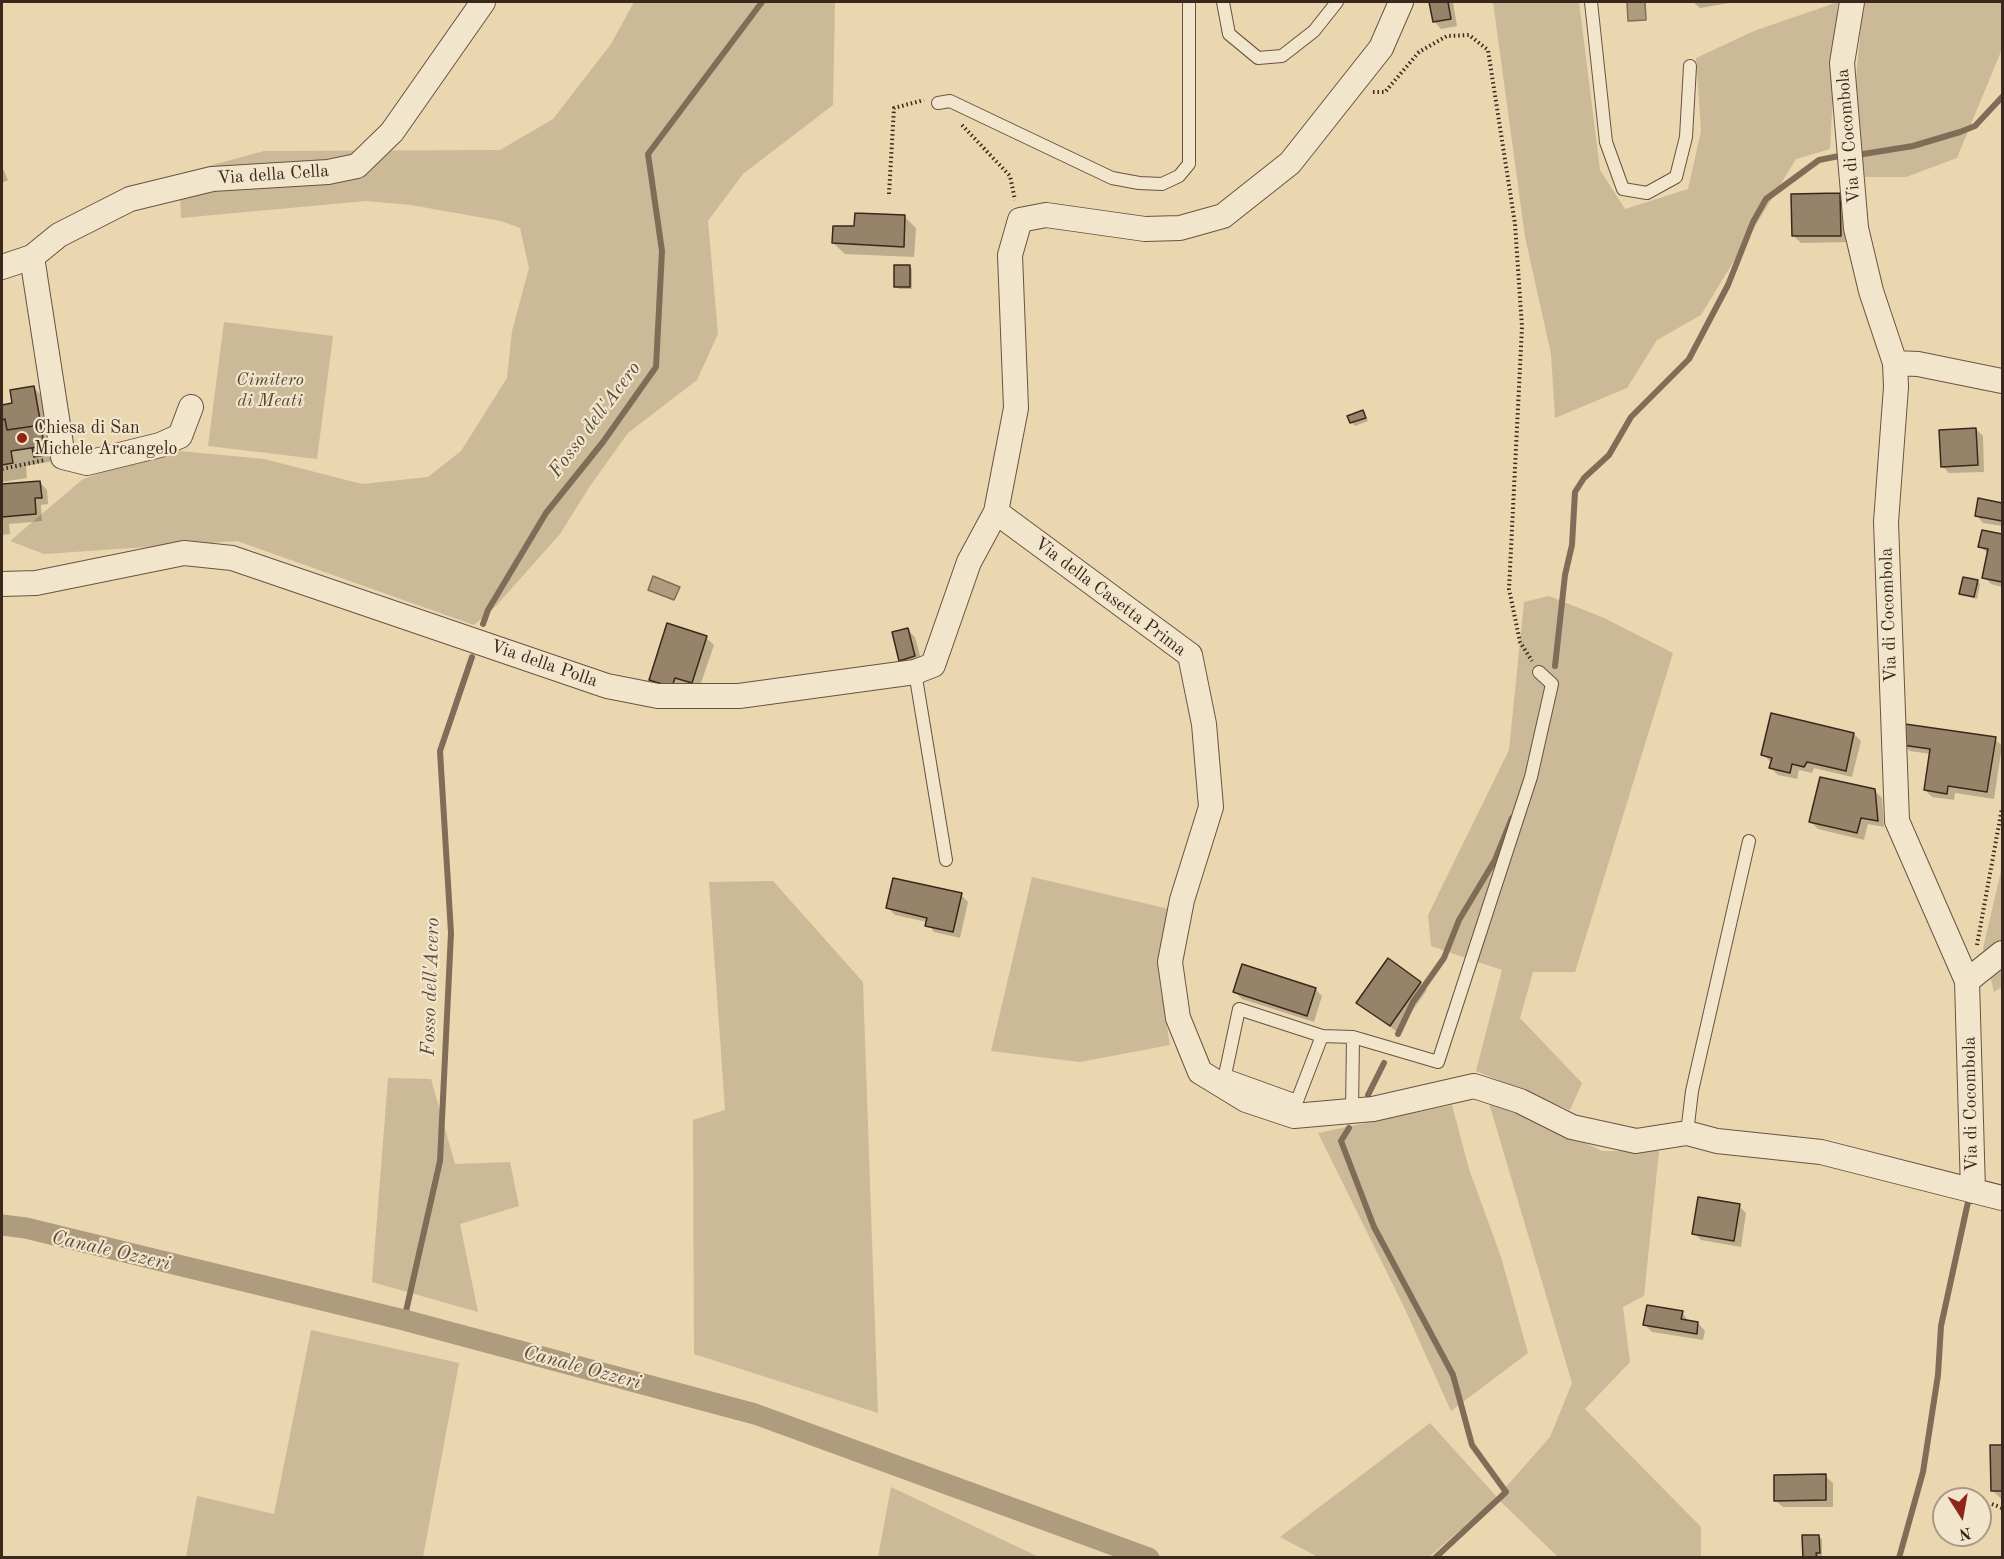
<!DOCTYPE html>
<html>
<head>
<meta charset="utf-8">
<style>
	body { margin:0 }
	#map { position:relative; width:2004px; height:1559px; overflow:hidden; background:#ead7b0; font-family:"Old Standard TT",serif }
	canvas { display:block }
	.frame { position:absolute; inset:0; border:3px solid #3c271c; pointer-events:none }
	.north { position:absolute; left:1932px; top:1487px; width:60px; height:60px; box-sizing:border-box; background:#f1e5cc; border:2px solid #a99986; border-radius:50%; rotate:169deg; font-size:16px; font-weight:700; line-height:24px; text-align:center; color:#3c271c }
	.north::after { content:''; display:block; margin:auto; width:21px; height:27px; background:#8f2418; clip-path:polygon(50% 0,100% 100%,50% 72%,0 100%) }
</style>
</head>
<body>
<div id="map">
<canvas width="2004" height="1559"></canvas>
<div class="frame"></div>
<div class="north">N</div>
</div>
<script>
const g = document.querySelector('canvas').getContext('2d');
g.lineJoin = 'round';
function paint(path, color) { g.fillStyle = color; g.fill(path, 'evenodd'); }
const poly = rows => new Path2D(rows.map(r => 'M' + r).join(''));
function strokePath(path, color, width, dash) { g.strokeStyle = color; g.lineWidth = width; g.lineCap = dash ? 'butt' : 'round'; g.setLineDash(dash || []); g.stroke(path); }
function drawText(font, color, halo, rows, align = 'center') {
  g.font = font + ' "Old Standard TT",serif'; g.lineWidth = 4.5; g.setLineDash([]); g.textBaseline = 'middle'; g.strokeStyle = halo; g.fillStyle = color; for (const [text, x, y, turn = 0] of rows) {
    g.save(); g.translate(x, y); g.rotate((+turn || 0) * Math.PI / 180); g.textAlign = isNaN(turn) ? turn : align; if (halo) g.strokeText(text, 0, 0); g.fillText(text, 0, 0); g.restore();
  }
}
const green = poly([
	[634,2,835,2,833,105,743,174,708,221,718,334,697,380,628,433,590,486,560,534,496,606,474,625,237,541,44,554,10,541,83,479,169,450,264,459,362,484,428,477,461,451,507,378,512,331,529,268,520,228,501,221,411,205,366,201,181,218,179,174,264,151,500,150,553,119,611,44],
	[1493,2,1579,2,1600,170,1625,209,1688,189,1701,131,1696,58,1754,31,1838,2,1830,149,1796,159,1701,315,1657,340,1627,388,1555,418,1551,354,1525,237],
	[1863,2,2002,2,2002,49,1957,158,1906,177,1865,177,1854,101],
	[224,322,333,336,317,459,208,446],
	[1549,596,1604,618,1673,653,1575,972,1533,972,1520,1018,1582,1083,1570,1110,1476,1071,1502,970,1431,946,1428,915,1509,750,1524,602],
	[2002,867,2002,987,1994,992,1983,948],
	[1032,877,1169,909,1160,983,1170,1045,1080,1062,991,1051],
	[773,881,863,982,878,1413,694,1354,693,1120,725,1110,709,882],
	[388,1078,431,1079,455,1164,510,1162,519,1206,460,1224,478,1312,372,1282],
	[1489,1103,1540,1121,1602,1151,1659,1151,1644,1296,1623,1307,1630,1362,1585,1409,1701,1527,1701,1557,1558,1557,1497,1498,1429,1557,1318,1557,1280,1537,1430,1423,1497,1497,1550,1437,1572,1383],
	[1452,1105,1469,1169,1501,1257,1528,1353,1451,1411,1404,1307,1318,1133],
	[311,1330,459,1363,423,1557,186,1557,197,1496,274,1514],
	[891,1487,1039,1557,878,1557]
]);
const water = poly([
	[1627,2,1645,2,1646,20,1628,21,1627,2],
	[653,576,680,587,674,600,648,590,653,576]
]);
const shadow = poly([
	[1431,2,1453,2,1457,26,1441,29,1434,21],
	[1693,2,1735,2,1700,8],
	[2,166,8,180,2,183],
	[1839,194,1847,202,1847,242,1801,243,1794,236],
	[905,217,916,228,914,257,845,254,833,243,855,228],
	[909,266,912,269,912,289,899,289,896,286],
	[34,388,41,395,48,434,59,460,26,466,27,478,2,482,2,406,14,404],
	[1363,412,1368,421,1355,426,1351,422],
	[1976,429,1983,436,1984,472,1949,473,1942,466],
	[40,482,47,490,48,504,41,505,42,521,9,524,10,534,3,535,2,485],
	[1979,500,2002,504,2002,526,1983,523,1976,515],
	[1983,531,2002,535,2002,587,1991,584,1984,577,1989,554,1980,547],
	[1977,581,1980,584,1977,599,1961,594],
	[908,630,915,637,922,663,908,667,900,660],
	[706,638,714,645,699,689,682,684,679,693,657,686,650,679],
	[1854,734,1861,741,1852,777,1814,768,1812,773,1799,770,1797,779,1778,775,1771,768,1772,763,1763,755],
	[1995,739,2002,746,1994,799,1955,793,1954,800,1932,797,1925,790,1931,754,1910,751,1903,744],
	[1875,791,1882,798,1884,827,1868,824,1864,840,1818,829,1811,822],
	[961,895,968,902,960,938,934,932,927,922,895,915,888,908],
	[1420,983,1427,990,1397,1032,1358,1002],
	[1315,989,1322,996,1314,1022,1242,999,1235,992],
	[1739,1206,1746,1213,1741,1247,1701,1240,1694,1233],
	[1682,1312,1689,1322,1698,1323,1705,1331,1703,1340,1652,1332,1645,1325],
	[2002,1446,2002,1498,2000,1498,1992,1490,1991,1447],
	[1825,1476,1833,1483,1833,1507,1783,1507,1775,1500],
	[1818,1536,1822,1539,1822,1556,1804,1558]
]);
const stream = poly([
	[1857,155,1913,146,1960,132,1975,126,2002,97],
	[483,624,488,610,546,513,603,442,656,367,662,251,648,154,762,2],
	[1555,666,1565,575,1572,545,1575,492,1584,478,1609,455,1631,417,1689,359,1728,285,1753,222,1766,199,1819,160,1839,156],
	[1398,1034,1413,1002,1444,958,1459,920,1495,860,1512,818],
	[1368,1095,1384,1063],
	[1349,1128,1341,1141,1374,1227,1453,1375,1472,1445,1506,1492,1435,1558],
	[404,1320,440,1161,451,933,440,751,472,657],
	[1899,1558,1923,1472,1938,1375,1941,1326,1968,1202]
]);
const canal = poly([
	[2,1225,26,1228,404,1320,755,1414,1149,1558]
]);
const building = poly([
	[1429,2,1448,2,1451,19,1433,22,1429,2],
	[1840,193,1841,236,1792,236,1791,194,1840,193],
	[855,213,905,215,904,247,832,243,833,226,854,226,855,213],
	[894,265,910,265,910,287,894,287,894,265],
	[34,386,41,425,7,430,5,419,2,420,2,405,12,403,10,390,34,386],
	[1363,410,1366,418,1350,423,1347,416,1363,410],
	[5,419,7,430,41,425,44,446,11,451,13,463,2,465,2,420,5,419],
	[1976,428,1978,465,1941,467,1939,430,1976,428],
	[44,446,46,455,34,457,32,448,44,446],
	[40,481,42,498,35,498,36,514,2,517,2,528,2,484,40,481],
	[1978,498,2002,503,2002,521,1975,516,1978,498],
	[1982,530,2002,534,2002,582,1982,578,1988,549,1978,547,1982,530],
	[1963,577,1978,580,1974,597,1959,594,1963,577],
	[667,623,707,636,692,683,675,678,672,687,649,680,667,623],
	[908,628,915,656,899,661,892,632,908,628],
	[1771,713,1854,733,1846,771,1807,762,1804,767,1792,764,1790,773,1769,768,1772,758,1761,755,1771,713],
	[1905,724,1996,737,1987,792,1948,786,1947,794,1924,790,1930,749,1902,745,1905,724],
	[1820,777,1875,789,1878,821,1861,818,1857,833,1809,822,1820,777],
	[893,878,962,893,953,932,925,926,927,918,886,908,893,878],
	[1388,958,1421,982,1390,1026,1356,1003,1388,958],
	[1242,964,1316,988,1307,1016,1233,992,1242,964],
	[1698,1197,1740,1204,1734,1241,1692,1234,1698,1197],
	[1647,1305,1683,1311,1681,1319,1698,1322,1697,1334,1643,1325,1647,1305],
	[1990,1445,2002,1445,2002,1491,1991,1491,1990,1445],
	[1826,1474,1826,1500,1774,1501,1774,1475,1826,1474],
	[1802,1535,1819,1535,1820,1553,1816,1553,1817,1558,1803,1558,1802,1535]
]);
const path = poly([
	[1373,92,1385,92,1419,52,1447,36,1469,35,1488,50,1515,224,1522,327,1509,589,1520,642,1532,661],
	[962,125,1010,176,1015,200],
	[889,194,894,108,924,100],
	[2,469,45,460],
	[1977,945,2002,808],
	[1992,1504,2002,1508]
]);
const service = poly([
	[1223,2,1229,34,1258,58,1282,56,1314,31,1337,2],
	[1591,2,1606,142,1623,189,1647,193,1676,177,1686,137,1690,66],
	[938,103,950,101,1112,178,1139,183,1162,184,1179,176,1189,164,1189,2],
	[915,672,946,860],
	[1322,1036,1239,1009,1225,1075,1297,1101,1322,1036,1353,1037],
	[1352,1111,1353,1037,1438,1062,1531,777,1552,684,1539,672],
	[1687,1133,1692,1091,1749,841]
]);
const minor = poly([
	[1852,2,1842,63,1856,228,1871,291,1895,363,1896,387,1886,522,1897,821,1967,981,1973,1191],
	[32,257,63,457,87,463,160,445,180,436,191,407],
	[2,267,32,257,59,235,130,199,212,179,328,172,357,166,392,132,483,2],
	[1895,363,1918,364,2002,381],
	[996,512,1190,655,1204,724,1211,807,1182,900,1170,962,1178,1018,1200,1072,1246,1100,1294,1116,1373,1109,1474,1086,1520,1101,1572,1127,1636,1141,1687,1133,1717,1141,1821,1152,2002,1198],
	[2,584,36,583,184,553,232,558,607,686,658,696,739,696,915,672,933,665,969,562,996,512,1016,408,1010,255,1020,220,1046,215,1145,229,1180,228,1223,216,1290,163,1381,48,1401,2],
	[1967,981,2002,953]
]);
const markers = [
	[22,438,6,"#8f2418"]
];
const streetNames = [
	["Via di Cocombola",1849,136,-95],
	["Via della Cella",273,175,-4],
	["Via della Casetta Prima",1110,597,37],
	["Via di Cocombola",1889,615,-92],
	["Via della Polla",544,664,19],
	["Via di Cocombola",1971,1104,-91]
];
const parkNames = [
	["Cimitero",270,380],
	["di Meati",270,401]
];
const poiNames = [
	["Chiesa di San",34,428],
	["Michele Arcangelo",34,449]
];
const waterNames = [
	["Fosso dell'Acero",595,420,-53],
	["Fosso dell'Acero",431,987,-88],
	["Canale Ozzeri",111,1251,13],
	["Canale Ozzeri",582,1368,15]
];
paint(green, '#ccb997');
paint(water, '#af9b7e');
strokePath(water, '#816d57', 1.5);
paint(shadow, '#0003');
strokePath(stream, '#816d57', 6);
strokePath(canal, '#af9b7e', 21);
paint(building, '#968369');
strokePath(building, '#3c271c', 1.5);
strokePath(service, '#685341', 14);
strokePath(minor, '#685341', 26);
strokePath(path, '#3c271c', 4, [1.5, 3]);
strokePath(service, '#f1e5cc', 12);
strokePath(minor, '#f1e5cc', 24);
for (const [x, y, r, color] of markers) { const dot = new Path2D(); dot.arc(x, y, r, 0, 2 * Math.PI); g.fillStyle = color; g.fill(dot); strokePath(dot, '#f1e5cc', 2); }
drawText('18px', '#3c271c', '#f1e5cc', streetNames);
drawText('italic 18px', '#594435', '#f1e5cc', parkNames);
drawText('18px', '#3c271c', '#f1e5cc', poiNames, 'left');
drawText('italic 20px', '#5e4a39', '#f1e5cc', waterNames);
</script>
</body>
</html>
